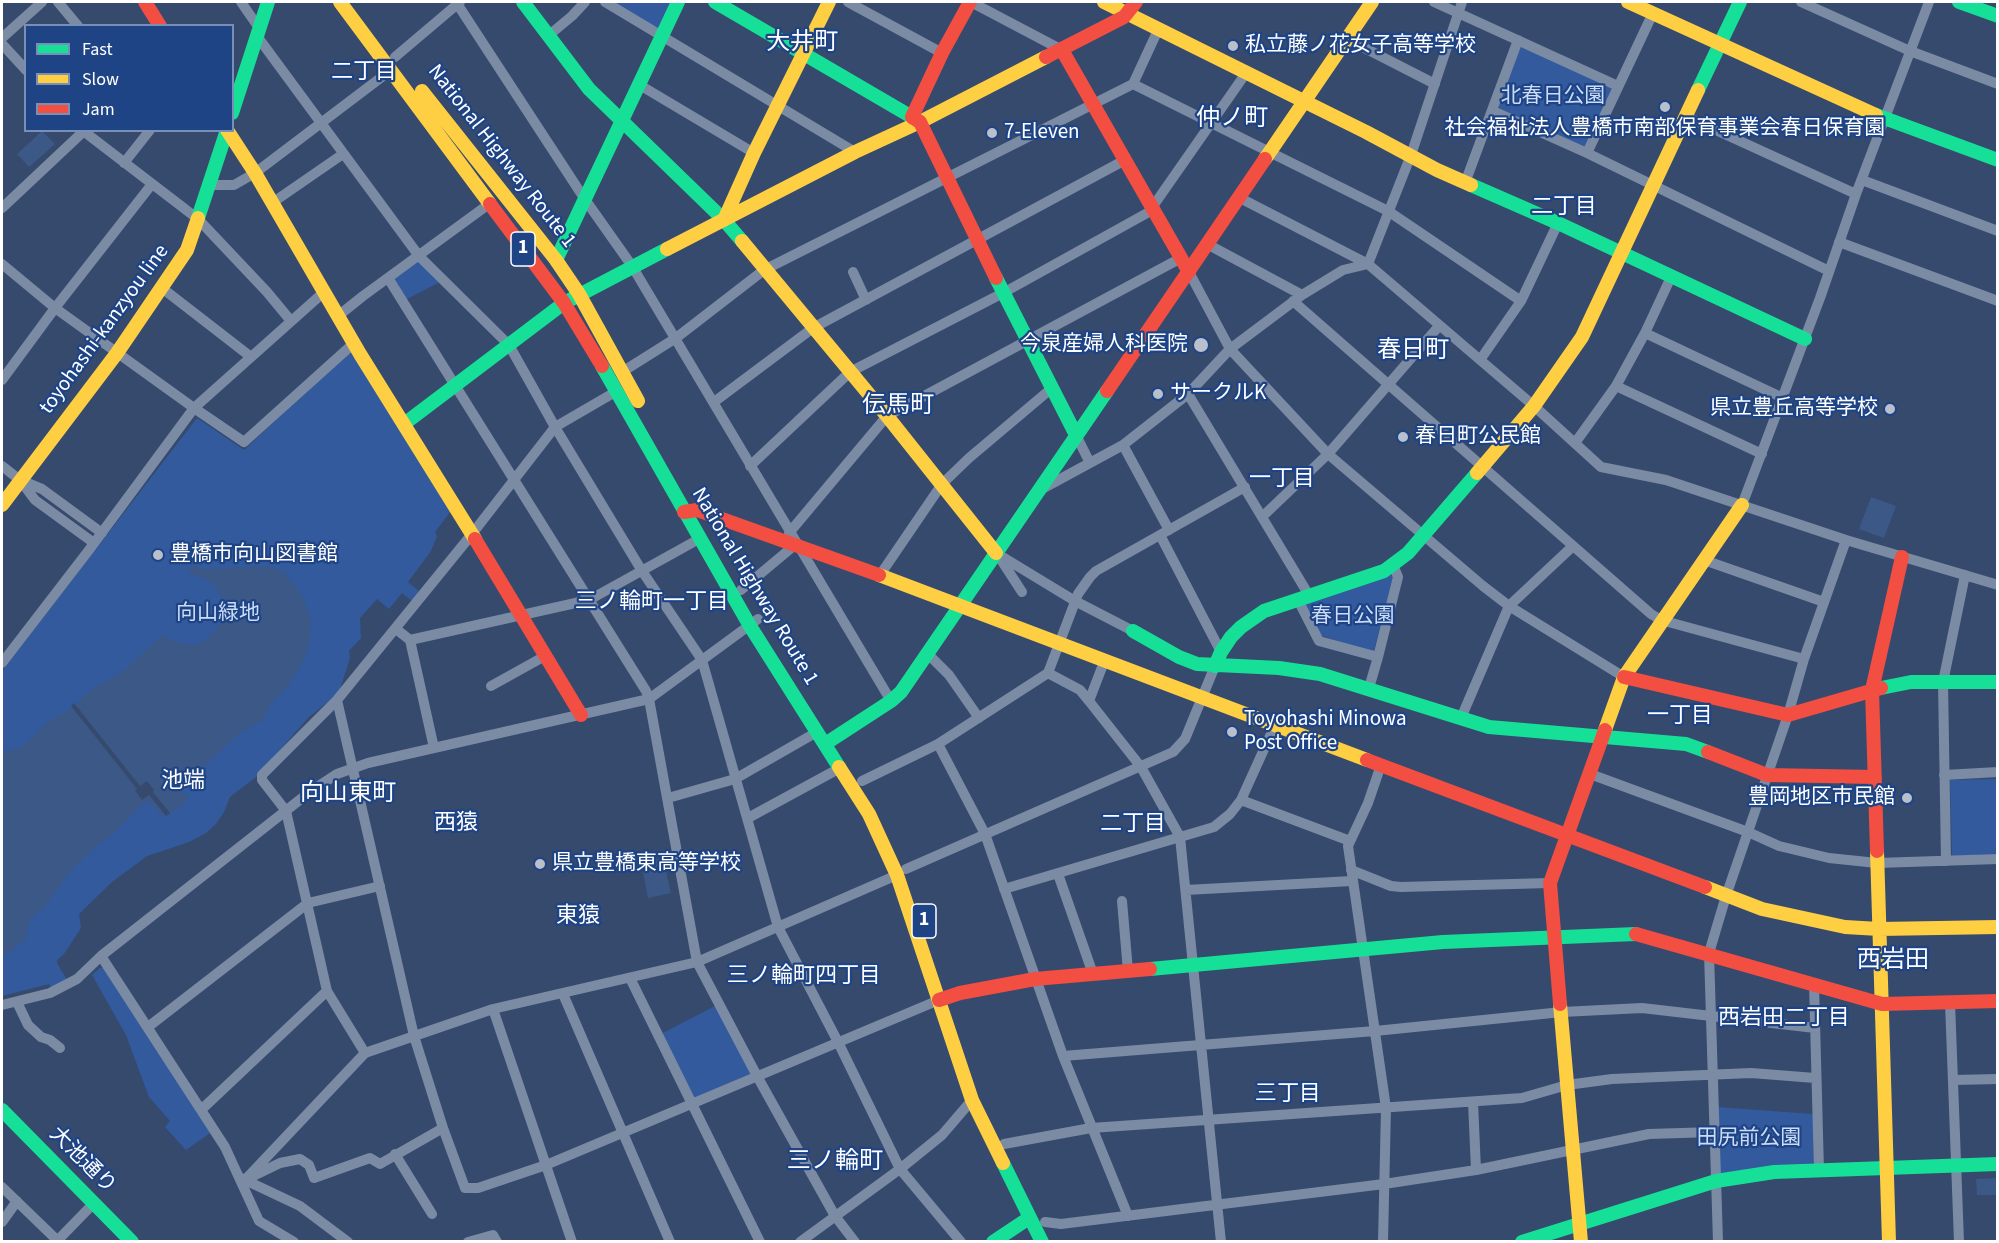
<!DOCTYPE html>
<html>
<head>
<meta charset="utf-8">
<style>
	body { margin:0 }
	#map { position:relative; width:1999px; height:1243px; overflow:hidden; background:#364a6e; font-family:"Source Sans 3",sans-serif }
	canvas { display:block }
	.frame { position:absolute; inset:0; border:3px solid #fff; pointer-events:none }
	.legend { position:absolute; left:24px; top:24px; width:210px; height:108px; box-sizing:border-box; background:#1e4486; border:2px solid #788fb6; margin:0; padding:8px 10px; list-style:none; font-size:18px; color:#fff }
	.legend li { display:flex; align-items:center; gap:12px; height:30px }
	.legend b { width:30px; border:2px solid #788fb6 }
</style>
</head>
<body>
<div id="map">
<canvas width="1999" height="1243"></canvas>
<div class="frame"></div>
<ul class="legend">
<li><b style="height:8px;background:#16e098"></b>Fast</li>
<li><b style="height:8px;background:#ffcf43"></b>Slow</li>
<li><b style="height:8px;background:#f24e42"></b>Jam</li>
</ul>
</div>
<script>
const g = document.querySelector('canvas').getContext('2d');
g.lineJoin = 'round';
function paint(path, color) { g.fillStyle = color; g.fill(path, 'evenodd'); }
const poly = rows => new Path2D(rows.map(r => 'M' + r).join(''));
function strokePath(path, color, width, dash) { g.strokeStyle = color; g.lineWidth = width; g.lineCap = dash ? 'butt' : 'round'; g.setLineDash(dash || []); g.stroke(path); }
function drawText(font, color, halo, rows, align = 'center') {
  g.font = font + ' "Source Sans 3","Noto Sans JP",sans-serif'; g.lineWidth = 4.5; g.setLineDash([]); g.textBaseline = 'middle'; g.strokeStyle = halo; g.fillStyle = color; for (const [text, x, y, turn = 0] of rows) {
    g.save(); g.translate(x, y); g.rotate((+turn || 0) * Math.PI / 180); g.textAlign = isNaN(turn) ? turn : align; if (halo) g.strokeText(text, 0, 0); g.fillText(text, 0, 0); g.restore();
  }
}
const green = poly([
	[614,2,673,2,661,27,656,28],
	[1523,47,1610,86,1613,90,1586,148,1500,109,1498,105,1520,48],
	[418,262,421,262,440,282,405,300,393,279],
	[349,352,351,352,451,511,435,532,437,536,431,551,408,582,420,592,412,601,402,593,389,609,377,599,360,618,361,638,349,651,350,658,340,689,334,697,309,717,256,777,230,797,224,812,216,824,206,833,189,842,147,856,112,882,79,914,81,928,64,954,57,960,57,963,67,980,51,988,49,984,2,996,2,671,197,418,244,450],
	[1391,574,1394,580,1373,653,1320,635,1303,603],
	[1997,779,1997,854,1952,856,1950,780],
	[104,967,210,1133,186,1150,165,1127,170,1121,149,1097,126,1035,92,975,100,968],
	[715,1006,750,1070,750,1074,696,1097,691,1097,661,1034],
	[1717,1107,1813,1114,1814,1162,1811,1165,1772,1165,1720,1174]
]);
const water = poly([
	[42,131,55,144,29,167,17,154],
	[1871,497,1896,506,1884,538,1859,529],
	[194,564,199,568,208,569,269,566,284,573,294,584,303,598,310,616,311,626,308,649,303,662,288,686,271,704,263,720,241,732,180,788,188,798,183,805,164,817,150,802,143,803,117,830,92,850,70,872,46,905,31,919,26,933,27,939,2,957,2,753,22,747,49,721,73,708,87,693,126,669,162,635,178,643,191,645,200,643,211,636,221,622,224,604,218,590,213,584,202,577,191,575,188,570],
	[663,858,671,893,648,898,641,862],
	[1997,1178,1997,1195,1977,1195,1976,1179]
]);
const pier = poly([
	[74,703,140,786,147,781,154,790,153,792,170,813,166,816,149,795,142,800,135,790,137,789,71,706]
]);
const street = poly([
	[58,2,78,26],
	[241,2,259,28],
	[456,2,584,198,632,266,891,701],
	[605,2,855,152],
	[848,2,942,53],
	[971,2,1062,50],
	[1434,2,1618,86],
	[1801,2,1910,51,1998,84],
	[257,36,419,256,509,345,555,427,642,571,702,660,778,927,838,1042,900,1169,961,1242],
	[548,36,572,16,585,2],
	[2,38,42,2],
	[1347,39,1435,84],
	[2,44,26,70],
	[395,57,460,2],
	[638,84,754,153],
	[1133,84,1388,211,1521,301],
	[1493,111,1587,153,1829,271],
	[1685,116,1856,194],
	[82,130,198,219,267,292,291,321],
	[1587,153,1653,13],
	[124,163,150,130],
	[1862,180,1998,231],
	[1465,183,1518,40],
	[209,185,234,185,255,173,391,70],
	[1240,198,1368,264,1534,406,1601,467,1666,480,1846,540,1998,585],
	[272,203,343,154],
	[2,208,85,130],
	[1839,242,1998,301],
	[1207,244,1302,295],
	[2,264,55,308,152,184],
	[853,272,866,300],
	[1189,272,1230,349,1328,454,1483,586,1509,606,1624,677],
	[388,278,646,691,649,699,697,962,757,1076,835,1216,855,1242],
	[162,288,251,357],
	[1293,301,1651,614,1661,620,1804,659],
	[338,316,363,296,489,204],
	[1645,333,1783,398],
	[1480,360,1521,301,1558,223],
	[622,372,676,338,764,270,1133,84,1158,30],
	[2,380,55,308,194,408,244,442,354,343],
	[1616,386,1762,454],
	[1188,394,1310,597],
	[714,402,813,328,1125,160],
	[1076,435,1090,463],
	[1575,443,1616,386,1645,333,1671,277],
	[1123,445,1169,530],
	[2,466,20,480,42,489,102,533],
	[750,466,850,372,1003,293,1149,212,1246,73],
	[20,480,35,500,94,543],
	[1040,490,1123,445,1188,394,1230,349,1302,295,1343,270,1368,264,1411,155,1462,2],
	[1742,505,1820,298,1856,194,1929,2],
	[1262,517,1328,454,1439,326],
	[789,533,887,416,1181,258],
	[1160,535,1221,652],
	[996,553,1075,601,1133,631],
	[998,555,1022,592],
	[1704,560,1824,602],
	[880,575,942,484,969,458,1052,388],
	[741,590,796,544],
	[1298,600,1319,641,1378,657,1398,577,1393,565],
	[396,629,410,640,434,748],
	[410,640,589,600,699,539],
	[928,654,949,675,979,718],
	[1104,662,1089,701,1141,767,1180,837,1221,1242],
	[2,663,89,550,194,408,324,292],
	[1048,673,1080,690,1089,701],
	[491,686,545,656],
	[1369,688,1378,657],
	[1461,718,1509,606,1573,546],
	[938,744,985,834,1063,1056,1128,1216],
	[1381,765,1368,803,1348,846,1386,1108,1383,1242],
	[1590,774,1748,832,1779,846,1829,858,1877,863,1998,859],
	[1944,775,1998,772],
	[862,781,938,744,1048,673,1078,594,1090,577,1096,571,1245,487],
	[668,798,735,779,817,732],
	[1241,800,1350,841],
	[748,818,840,768],
	[1946,861,1943,682,1965,575],
	[906,869,1173,752,1185,739,1215,666],
	[1351,870,1391,886,1401,887,1550,883],
	[1058,874,1093,974],
	[1004,889,1214,827,1230,814,1241,800,1275,725],
	[1186,890,1352,881],
	[1122,901,1128,971],
	[101,956,225,1147,259,1221,294,1242],
	[630,978,760,1242],
	[1814,984,1819,1171],
	[563,994,670,1242],
	[17,1002,28,1025,41,1037,50,1040,60,1048],
	[1950,1002,1959,1242],
	[2,1005,50,993,77,979,101,956,311,791,337,774,368,763,649,699,758,619],
	[493,1009,572,1242],
	[148,1027,308,903,380,886],
	[365,1053,327,991,286,811,262,780,262,775,337,700,472,534,555,427,617,391],
	[1063,1056,1375,1031,1562,1012,1642,1008,1815,1028],
	[1954,1080,1998,1079],
	[1473,1102,1476,1170],
	[201,1110,327,991],
	[443,1128,465,1188,478,1188,546,1165,939,1000],
	[1004,1144,1091,1128,1522,1098,1567,1085,1612,1079,1751,1073,1815,1078],
	[395,1154,432,1214],
	[239,1177,245,1180,365,1053,493,1009,697,962,897,875],
	[249,1178,280,1163,300,1159,309,1165,314,1178,370,1158,380,1164,443,1128,414,1036,337,700],
	[245,1180,300,1206,348,1242],
	[2,1187,59,1242],
	[2,1222,17,1201],
	[1045,1222,1061,1224,1384,1184,1476,1170,1649,1134,1714,1132],
	[58,1240,94,1203],
	[468,1242,493,1235,497,1242],
	[800,1242,900,1169,942,1135,972,1100],
	[1718,1242,1709,953,1726,896,1788,715,1804,659,1846,540]
]);
const fast = poly([
	[523,2,589,89,724,220,742,241],
	[715,2,912,117],
	[1959,2,1998,16],
	[1698,90,1740,2],
	[232,113,268,2],
	[1876,115,1998,160],
	[1471,185,1558,223,1805,339],
	[198,218,227,130],
	[556,260,678,2],
	[996,278,1076,435],
	[602,366,750,626,839,767],
	[404,424,564,303,667,249],
	[1133,631,1179,657,1197,664,1279,668,1320,674,1489,727,1686,744,1708,752],
	[1215,666,1221,652,1231,637,1241,627,1264,611,1384,571,1408,553,1477,473],
	[1881,688,1911,682,1998,682],
	[825,744,891,701,901,692,1107,391],
	[1150,969,1443,942,1636,934],
	[2,1110,132,1242],
	[1003,1163,1042,1242],
	[993,1242,1029,1218],
	[1522,1242,1716,1181,1774,1172,1998,1164]
]);
const slow = poly([
	[340,2,490,204],
	[1104,2,1366,132,1437,170,1471,185],
	[1628,2,1876,115],
	[422,91,556,260,579,294,638,401],
	[227,130,255,173,360,354,475,539],
	[1265,159,1372,2],
	[724,220,754,153,829,2],
	[742,241,887,416,996,553],
	[667,249,855,152,920,122,1046,57],
	[1477,473,1534,406,1582,337,1698,90],
	[2,505,117,353,187,250,198,218],
	[879,575,1367,760],
	[1605,730,1624,677,1742,505],
	[839,767,869,814,897,875,972,1100,1003,1163],
	[1877,851,1889,1242],
	[1705,887,1762,909,1845,927,1879,929,1998,927],
	[1560,1004,1581,1242]
]);
const jam = poly([
	[145,2,160,26],
	[970,2,942,53,912,117,920,122,996,278],
	[1062,50,1189,272],
	[1046,57,1124,17,1136,2],
	[490,204,564,303,602,366],
	[1107,391,1265,159],
	[684,512,697,510,879,575],
	[475,539,581,715],
	[1624,677,1788,715,1881,688],
	[1708,752,1767,775,1875,777],
	[1367,760,1705,887],
	[1877,851,1872,690,1902,557],
	[1636,934,1882,1004,1998,1001],
	[939,1000,960,993,1035,979,1150,969],
	[1560,1004,1550,883,1605,730]
]);
const markers = [
	[1233,46,6,"#b9c0cc"],
	[1665,107,6,"#b9c0cc"],
	[992,133,6,"#b9c0cc"],
	[1201,345,8,"#b9c0cc"],
	[1158,394,6,"#b9c0cc"],
	[1890,409,6,"#b9c0cc"],
	[1403,437,6,"#b9c0cc"],
	[158,555,6,"#b9c0cc"],
	[1232,732,6,"#b9c0cc"],
	[1907,798,6,"#b9c0cc"],
	[540,864,6,"#b9c0cc"]
];
const shields = [
	[523,249,24],
	[924,921,24]
];
const shieldNames = [
	["1",523,249],
	["1",924,921]
];
const poiNames = [
	["私立藤ノ花女子高等学校",1245,46],
	["社会福祉法人豊橋市南部保育事業会春日保育園",1665,129,"center"],
	["7-Eleven",1004,133],
	["今泉産婦人科医院",1188,345,"right"],
	["サークルK",1170,394],
	["県立豊丘高等学校",1878,409,"right"],
	["春日町公民館",1415,437],
	["豊橋市向山図書館",170,555],
	["Toyohashi Minowa",1244,720],
	["Post Office",1244,744],
	["豊岡地区市民館",1895,798,"right"],
	["県立豊橋東高等学校",552,864]
];
const parkNames = [
	["北春日公園",1553,97],
	["向山緑地",218,614],
	["春日公園",1353,617],
	["田尻前公園",1749,1139]
];
const streetNames = [
	["National Highway Route 1",501,157,52],
	["toyohashi-kanzyou line",105,330,-54],
	["National Highway Route 1",754,587,59],
	["大池通り",82,1161,45]
];
const neighbourhoodNames = [
	["二丁目",364,73],
	["二丁目",1564,208],
	["一丁目",1282,480],
	["三ノ輪町一丁目",652,603],
	["一丁目",1680,717],
	["池端",183,782],
	["西猿",456,824],
	["二丁目",1133,825],
	["東猿",578,917],
	["三ノ輪町四丁目",804,977],
	["西岩田二丁目",1784,1019],
	["三丁目",1288,1095]
];
const quarterNames = [
	["大井町",802,44],
	["仲ノ町",1232,120],
	["春日町",1413,352],
	["伝馬町",898,407],
	["向山東町",348,795],
	["西岩田",1893,962],
	["三ノ輪町",835,1163]
];
paint(green, '#325a9d');
paint(water, '#3c5887');
paint(pier, '#364a6e');
strokePath(street, '#7c8ba4', 10);
strokePath(fast, '#16e098', 14);
strokePath(slow, '#ffcf43', 14);
strokePath(jam, '#f24e42', 14);
for (const [x, y, r, color] of markers) { const dot = new Path2D(); dot.arc(x, y, r, 0, 2 * Math.PI); g.fillStyle = color; g.fill(dot); strokePath(dot, '#1e4486', 2); }
for (const [x, y, w] of shields) { const box = new Path2D(); box.roundRect(x - w / 2, y - 17, w, 34, 4.5); g.fillStyle = '#1e4486'; g.fill(box); strokePath(box, '#fff', 1.5); }
drawText('bold 20px', '#fff', null, shieldNames);
drawText('21px', '#fff', '#1e4486', poiNames, 'left');
drawText('21px', '#cbdcf8', '#1e4486', parkNames);
drawText('21px', '#fff', '#1e4486', streetNames);
drawText('22px', '#fff', '#1e4486', neighbourhoodNames);
drawText('24px', '#fff', '#1e4486', quarterNames);
</script>
</body>
</html>
